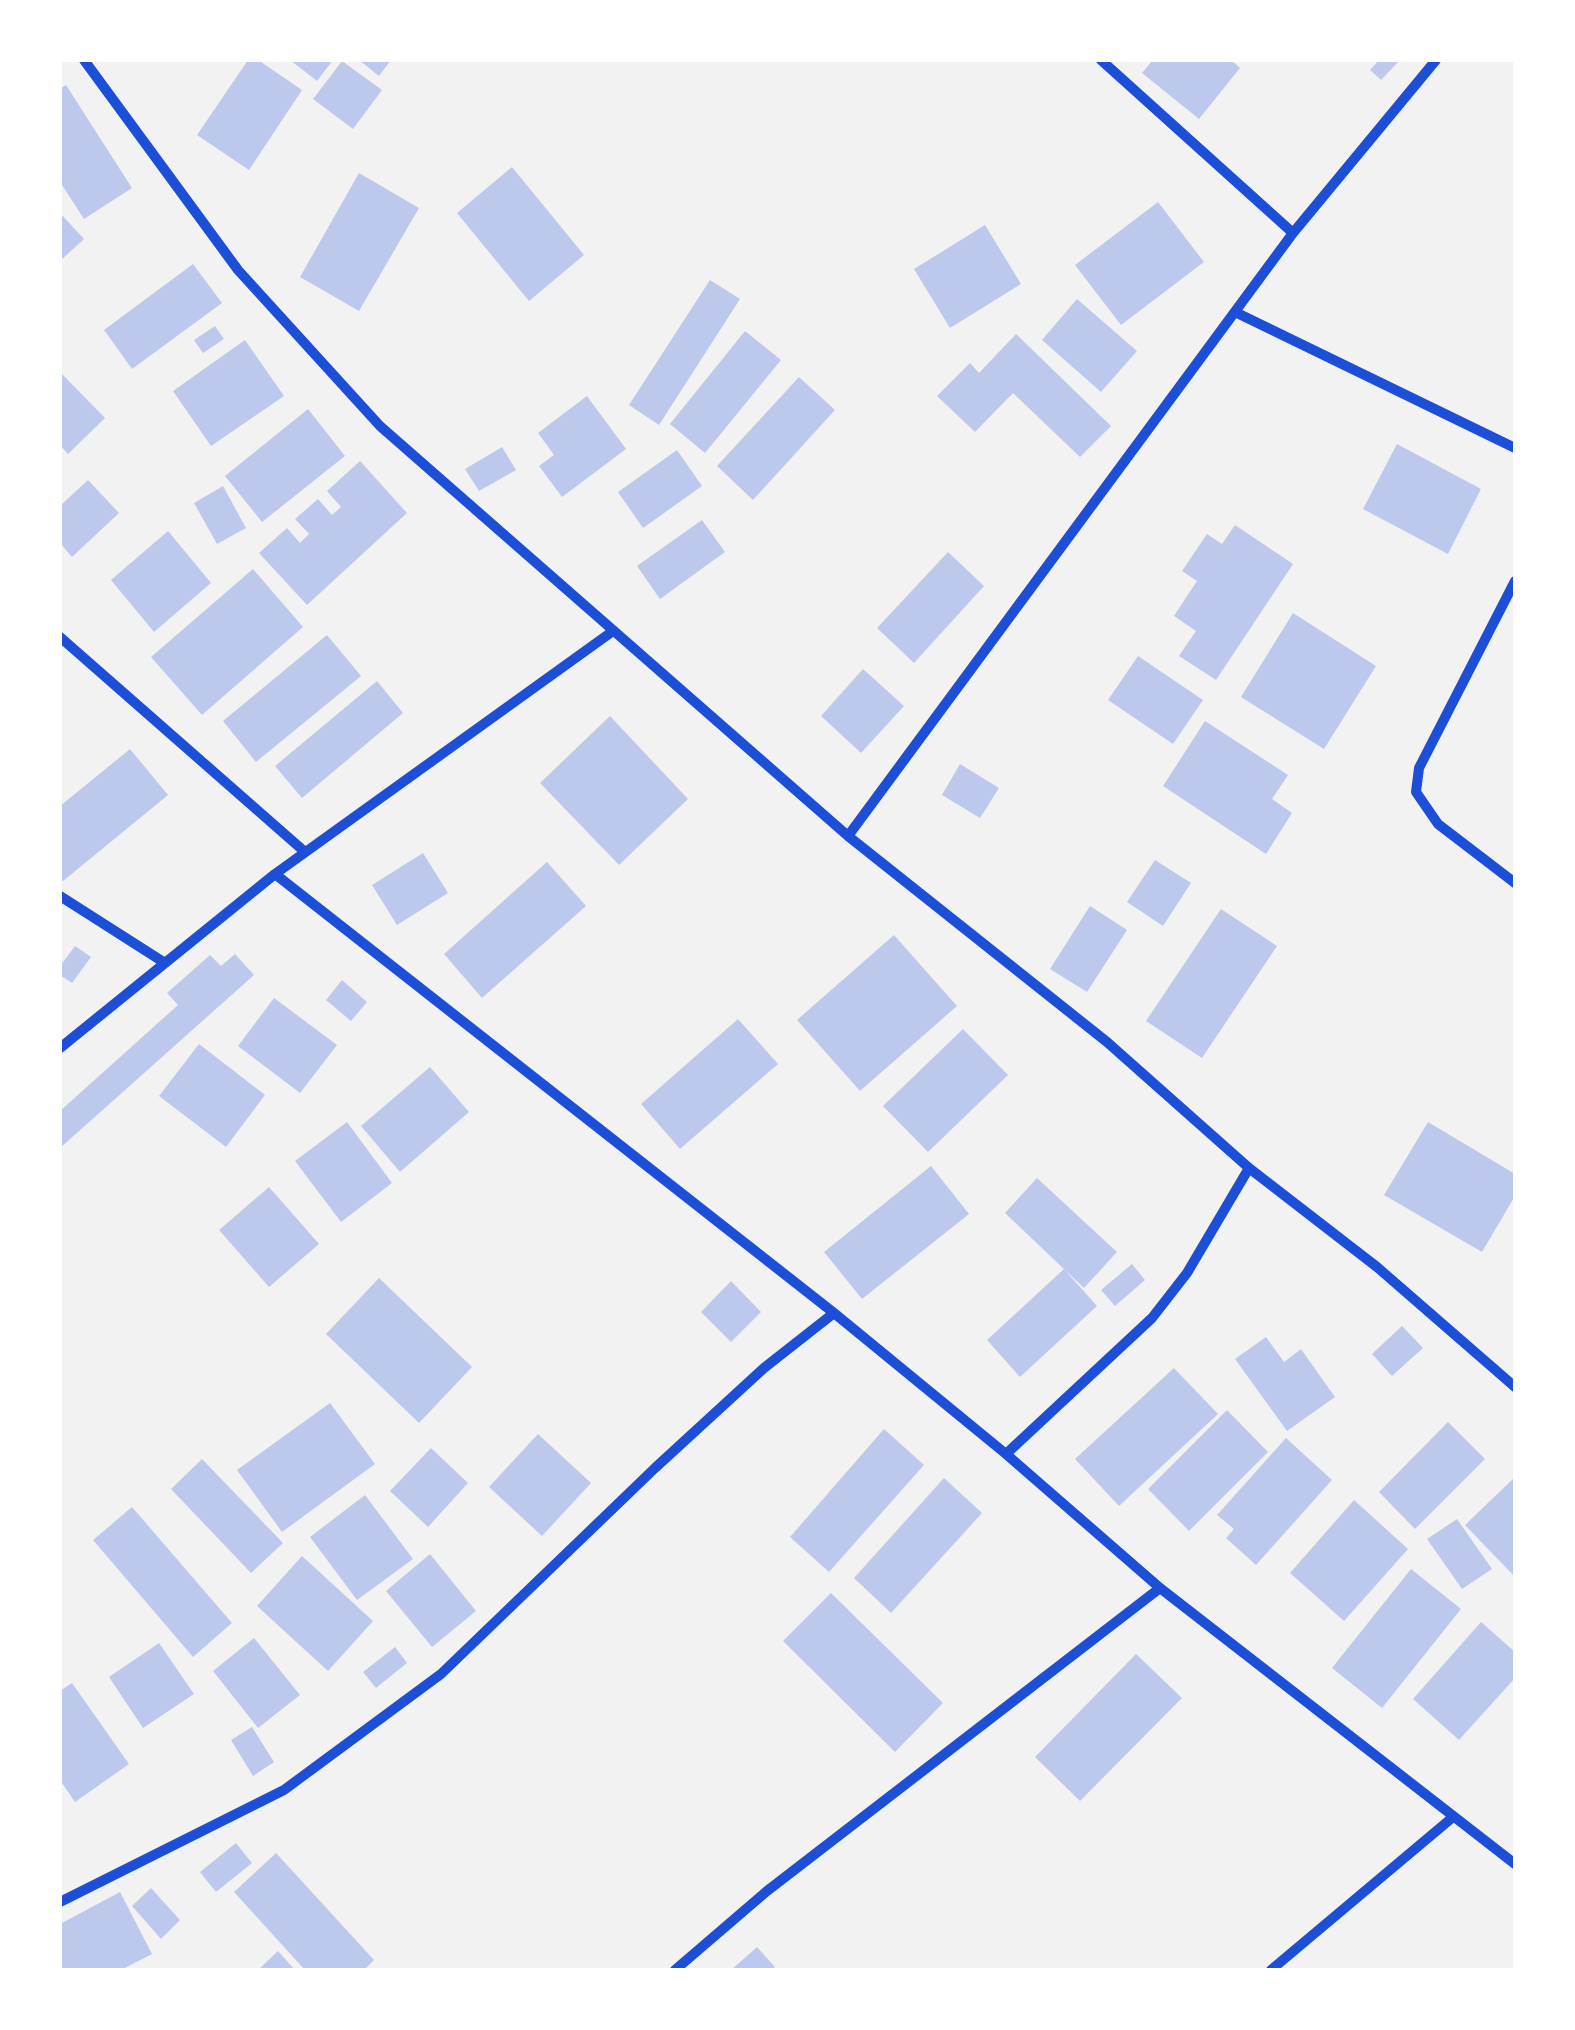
<!DOCTYPE html>
<html>
<head>
<meta charset="utf-8">
<style>
	body { margin:0 }
	#map { position:relative; width:1575px; height:2030px; overflow:hidden; background:#f2f2f2; font-family:Manrope,sans-serif }
	canvas { display:block }
	.frame { position:absolute; inset:0; border:62px solid #fff; pointer-events:none }
</style>
</head>
<body>
<div id="map">
<canvas width="1575" height="2030"></canvas>
<div class="frame"></div>
</div>
<script>
const g = document.querySelector('canvas').getContext('2d');
g.lineJoin = 'round';
function paint(path, color) { g.fillStyle = color; g.fill(path, 'evenodd'); }
const poly = rows => new Path2D(rows.map(r => 'M' + r).join(''));
function strokePath(path, color, width, dash) { g.strokeStyle = color; g.lineWidth = width; g.lineCap = dash ? 'butt' : 'round'; g.setLineDash(dash || []); g.stroke(path); }
const building = poly([
	[248,60,258,60,302,90,249,170,197,135],
	[290,60,333,60,317,81],
	[359,60,391,60,379,76],
	[1153,60,1231,60,1240,68,1199,119,1142,73],
	[1379,60,1400,60,1381,80,1370,70],
	[342,61,382,90,353,129,313,99],
	[66,85,132,188,84,219,60,182,60,89],
	[512,167,584,255,529,301,457,213],
	[359,173,419,208,359,311,300,277],
	[1158,202,1204,262,1121,325,1075,265],
	[60,213,84,239,60,261],
	[985,225,1021,284,950,328,914,269],
	[193,264,222,303,132,369,104,330],
	[710,280,740,299,659,425,629,405],
	[1077,299,1137,351,1101,392,1042,340],
	[215,326,224,339,203,353,194,340],
	[745,331,781,360,705,453,670,424],
	[1016,334,1111,426,1080,457,1013,393,975,432,937,396,970,363,979,373],
	[245,340,284,396,211,446,173,391],
	[60,372,105,418,68,454,60,445],
	[799,377,835,410,753,500,717,466],
	[587,396,626,449,562,497,539,466,554,455,538,433],
	[308,409,345,456,262,522,225,476],
	[1397,444,1481,489,1448,554,1363,509],
	[502,447,516,470,479,491,465,469],
	[677,450,702,486,643,528,618,492],
	[360,461,407,513,307,605,259,553,287,528,300,543,309,534,295,519,318,499,332,515,341,507,327,491],
	[88,480,119,513,72,557,60,543,60,506],
	[223,486,246,528,217,544,194,503],
	[702,520,725,552,660,599,637,566],
	[1235,525,1293,564,1216,680,1179,656,1196,631,1174,616,1197,581,1182,571,1207,534,1222,544],
	[168,531,211,583,154,632,111,580],
	[948,552,984,586,914,663,877,628],
	[253,569,303,627,202,715,151,657],
	[1293,613,1376,666,1324,749,1241,697],
	[327,635,361,676,256,762,223,721],
	[1138,656,1203,700,1173,744,1108,700],
	[863,669,904,706,861,753,821,716],
	[377,681,403,713,302,798,275,766],
	[610,716,688,799,619,865,540,783],
	[1205,721,1288,775,1272,799,1292,813,1266,854,1163,786],
	[130,749,168,795,63,881,60,878,60,806],
	[960,764,999,788,980,818,942,795],
	[423,853,448,893,397,925,372,885],
	[1155,860,1191,883,1163,926,1127,902],
	[547,862,586,906,482,998,444,954],
	[1090,906,1127,930,1087,992,1050,969],
	[1221,909,1277,946,1202,1058,1146,1021],
	[894,935,957,1006,860,1091,797,1020],
	[75,946,91,957,72,983,60,975,60,966],
	[235,954,254,975,60,1148,60,1111,178,1005,167,993,210,955,221,966],
	[342,980,367,1002,351,1021,326,1000],
	[274,998,337,1045,300,1093,238,1046],
	[738,1019,778,1064,680,1149,641,1104],
	[963,1029,1008,1075,928,1152,883,1106],
	[199,1044,265,1095,226,1147,159,1096],
	[430,1067,469,1112,400,1172,361,1126],
	[347,1122,392,1183,341,1222,295,1161],
	[1428,1122,1515,1174,1515,1196,1482,1252,1384,1195],
	[931,1166,969,1214,862,1299,824,1252],
	[1037,1178,1117,1252,1084,1288,1005,1213],
	[269,1187,319,1244,269,1287,219,1230],
	[1132,1264,1145,1280,1115,1306,1101,1290],
	[1064,1269,1097,1306,1020,1377,987,1340],
	[379,1278,472,1367,419,1423,326,1334],
	[731,1281,761,1312,731,1342,701,1312],
	[1402,1326,1423,1348,1392,1376,1372,1354],
	[1266,1337,1284,1362,1301,1349,1335,1397,1287,1431,1235,1359],
	[1174,1368,1218,1414,1119,1506,1075,1459],
	[330,1403,375,1464,282,1532,237,1470],
	[1227,1410,1268,1452,1189,1531,1148,1489],
	[1448,1422,1485,1459,1415,1529,1379,1492],
	[884,1429,924,1465,829,1572,790,1537],
	[538,1434,591,1483,542,1536,489,1487],
	[1286,1438,1332,1480,1256,1565,1226,1538,1234,1529,1217,1515],
	[431,1448,468,1483,428,1527,390,1491],
	[202,1459,283,1543,251,1573,171,1489],
	[1515,1477,1515,1577,1465,1525],
	[944,1478,982,1513,891,1613,854,1578],
	[365,1495,413,1559,357,1600,310,1537],
	[1354,1500,1408,1549,1344,1621,1290,1573],
	[132,1507,232,1623,193,1657,93,1540],
	[1457,1519,1492,1569,1462,1589,1427,1539],
	[430,1554,476,1611,432,1647,386,1591],
	[302,1556,373,1621,328,1671,257,1606],
	[1411,1569,1461,1609,1382,1708,1332,1668],
	[831,1593,943,1703,895,1752,783,1641],
	[1481,1622,1515,1652,1515,1678,1459,1740,1413,1699],
	[254,1638,300,1695,258,1728,213,1671],
	[159,1643,194,1694,143,1728,109,1677],
	[395,1647,407,1663,376,1688,363,1672],
	[1136,1654,1182,1698,1080,1801,1035,1757],
	[72,1683,129,1764,75,1802,60,1780,60,1691],
	[252,1727,274,1762,253,1776,231,1740],
	[236,1843,252,1863,216,1892,200,1872],
	[276,1853,374,1960,364,1970,305,1970,234,1892],
	[151,1888,180,1920,161,1939,132,1906],
	[120,1892,152,1954,121,1970,60,1970,60,1924],
	[757,1947,775,1967,772,1970,731,1970],
	[278,1951,295,1970,258,1970]
]);
const minor = poly([
	[84,60,238,270,380,426,848,836,1107,1042,1249,1168,1377,1267,1515,1387],
	[1101,60,1293,233],
	[1235,312,1515,448],
	[1515,581,1419,768,1416,792,1438,824,1515,883],
	[60,637,305,852],
	[848,836,1293,233,1436,60],
	[275,874,834,1313,1006,1454,1160,1588,1515,1864],
	[60,896,165,963],
	[60,1048,275,874,613,631],
	[1006,1454,1152,1318,1187,1273,1249,1168],
	[60,1902,284,1790,441,1674,655,1468,764,1368,834,1313],
	[675,1970,767,1891,1160,1588],
	[1271,1970,1453,1817]
]);
paint(building, '#bdc9ec');
strokePath(minor, '#1d4ed8', 10);
</script>
</body>
</html>
